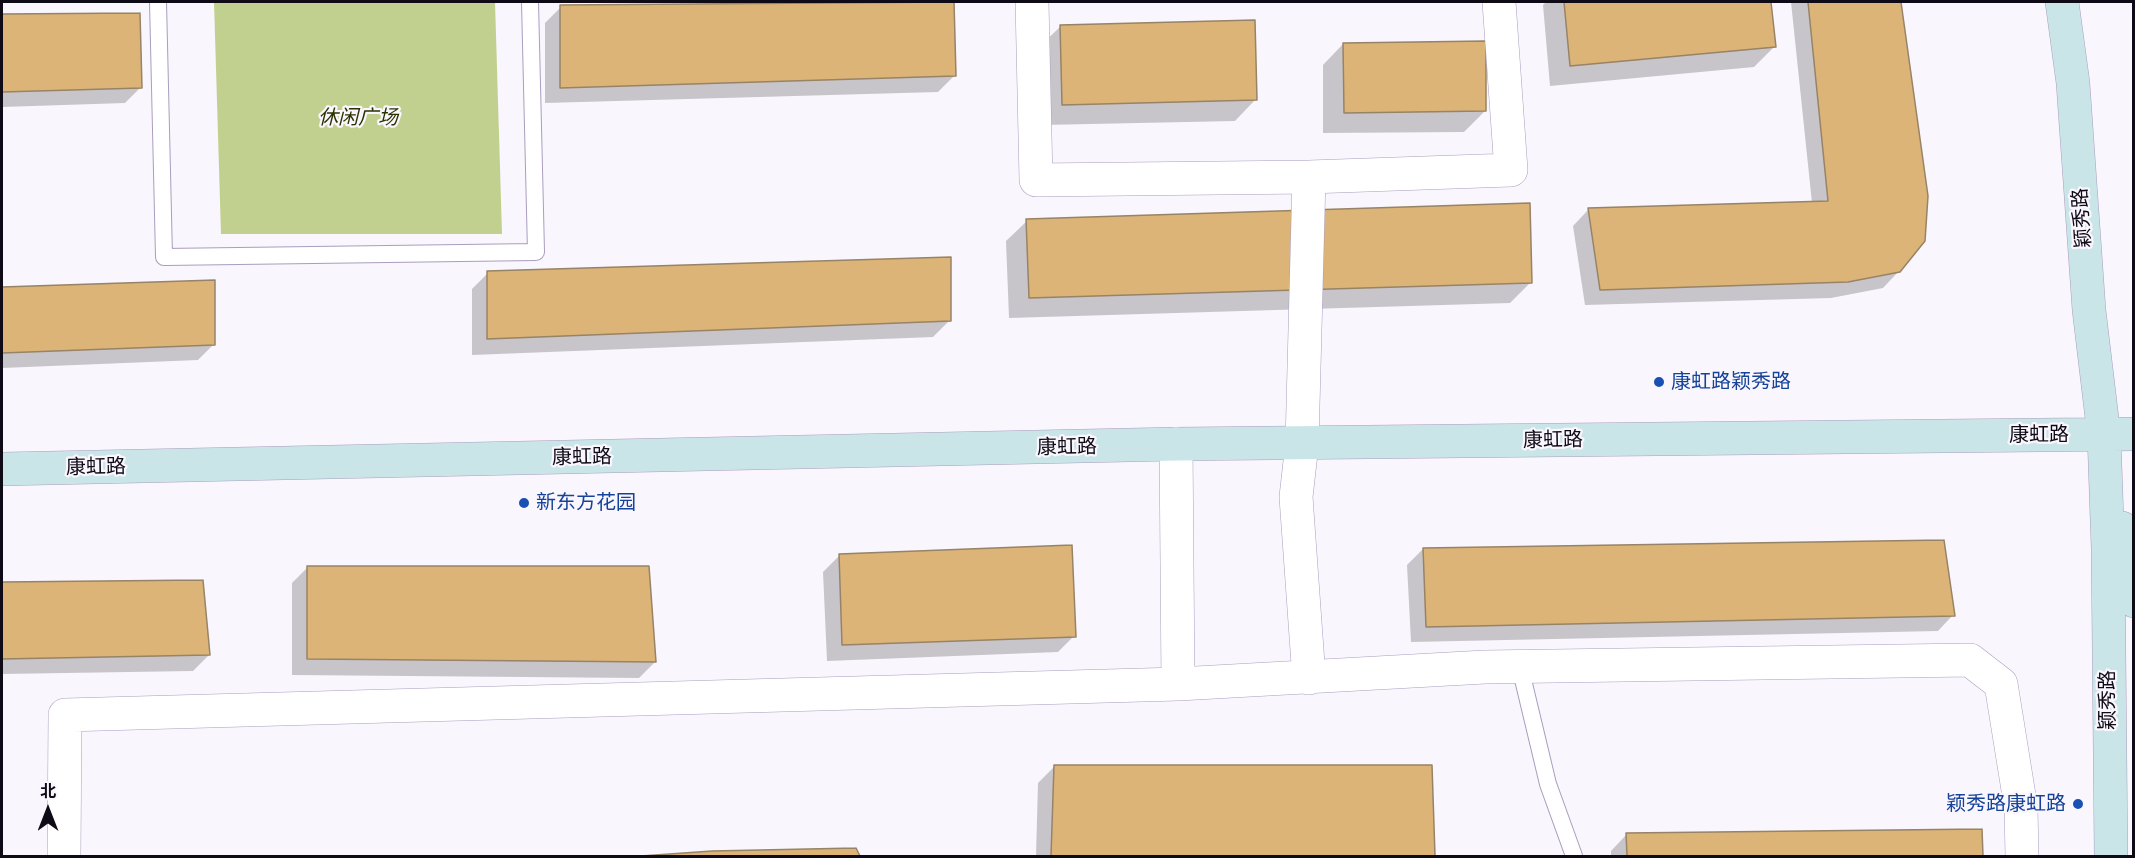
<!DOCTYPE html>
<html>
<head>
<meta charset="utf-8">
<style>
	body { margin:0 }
	#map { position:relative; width:2135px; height:858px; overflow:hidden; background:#f9f6fd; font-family:"Crimson Pro","Noto Sans SC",serif }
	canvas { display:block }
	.frame { position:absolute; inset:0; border:3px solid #0f0b16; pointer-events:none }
	.north { position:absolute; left:18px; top:780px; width:60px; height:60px; -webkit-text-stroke:4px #f9f6fd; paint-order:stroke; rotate:0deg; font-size:16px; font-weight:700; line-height:24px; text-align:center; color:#0f0b16 }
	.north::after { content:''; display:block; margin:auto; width:21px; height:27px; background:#0f0b16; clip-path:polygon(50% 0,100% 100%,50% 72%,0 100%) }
</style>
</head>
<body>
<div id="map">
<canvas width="2135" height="858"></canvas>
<div class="frame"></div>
<div class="north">北</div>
</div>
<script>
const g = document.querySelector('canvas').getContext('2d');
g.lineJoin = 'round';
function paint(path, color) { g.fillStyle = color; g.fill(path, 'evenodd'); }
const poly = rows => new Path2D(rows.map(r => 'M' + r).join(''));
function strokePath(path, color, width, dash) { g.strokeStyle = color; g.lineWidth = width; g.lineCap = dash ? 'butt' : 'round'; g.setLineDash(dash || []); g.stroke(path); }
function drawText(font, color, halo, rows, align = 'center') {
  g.font = font + ' "Crimson Pro","Noto Sans SC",serif'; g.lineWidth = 4.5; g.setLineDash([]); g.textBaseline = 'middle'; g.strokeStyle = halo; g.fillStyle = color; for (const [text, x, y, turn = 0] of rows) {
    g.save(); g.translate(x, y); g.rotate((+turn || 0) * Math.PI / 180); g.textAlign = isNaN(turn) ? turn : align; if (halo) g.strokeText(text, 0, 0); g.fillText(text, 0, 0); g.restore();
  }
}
const green = poly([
	[214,2,495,2,502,234,221,234]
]);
const shadow = poly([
	[1546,2,1770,2,1774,47,1754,67,1550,86,1543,5],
	[1791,2,1899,2,1926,196,1899,271,1883,288,1831,298,1585,305,1573,226,1588,210,1812,203],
	[561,7,954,76,938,92,545,103,545,23],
	[139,14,141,87,125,103,2,107,2,16],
	[1060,27,1255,100,1235,121,1042,125,1039,47],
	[1343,44,1485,111,1464,132,1323,133,1323,65],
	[1027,221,1531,282,1510,303,1009,318,1006,241],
	[488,273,949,321,933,337,472,355,472,289],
	[214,282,214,344,198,360,2,368,2,288],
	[1423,549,1953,615,1938,631,1411,642,1407,565],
	[839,556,1074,636,1058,652,827,661,823,572],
	[308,567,655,662,639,678,292,675,292,583],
	[202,582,209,655,193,671,2,674,2,583],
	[1054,767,1430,767,1433,856,1036,856,1038,783],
	[1981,831,1982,856,1611,856,1611,851,1626,835],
	[855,849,858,856,660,856,712,852]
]);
const building = poly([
	[954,2,956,76,560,88,560,5,954,2],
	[1564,2,1771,2,1776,47,1570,66,1564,2],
	[1808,2,1901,2,1928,196,1925,241,1900,272,1848,282,1600,290,1588,208,1828,201,1808,2],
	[140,13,142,88,2,92,2,14,140,13],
	[1255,20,1257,100,1062,105,1060,25,1255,20],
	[1486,41,1486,111,1344,113,1343,43,1486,41],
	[1530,203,1532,283,1029,298,1026,219,1530,203],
	[951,257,951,321,487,339,487,271,951,257],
	[215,280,215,345,2,353,2,287,215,280],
	[1944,540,1955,616,1426,627,1423,548,1944,540],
	[1072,545,1076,637,842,645,839,554,1072,545],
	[307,566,649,566,656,662,307,659,307,566],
	[203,580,210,655,2,659,2,582,203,580],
	[1054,765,1432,765,1435,856,1051,856,1054,765],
	[1982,829,1983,856,1627,856,1626,833,1982,829],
	[856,848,860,856,641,856,712,851,856,848]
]);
const lane = poly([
	[158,2,164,257,536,252,530,2],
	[1520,667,1548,784,1574,856]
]);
const street = poly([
	[1032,2,1036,180,1309,177,1302,444,1296,497,1309,678],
	[1309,177,1511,170,1499,2],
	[1176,444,1178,684],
	[64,856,65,715,1178,684,1485,667,1970,660,2001,684,2021,808,2022,856]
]);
const secondary = poly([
	[2062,2,2073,83,2089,310,2104,435,2108,549,2111,856],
	[2,469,1176,444,2134,434],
	[2122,528,2132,577,2134,601]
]);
const markers = [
	[1659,382,6,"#1a4fb4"],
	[524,503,6,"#1a4fb4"],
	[2078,804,6,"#1a4fb4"]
];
const parkNames = [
	["休闲广场",358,118]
];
const streetNames = [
	["颖秀路",2082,218,-94],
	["康虹路",2039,435],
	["康虹路",1553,440,-1],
	["康虹路",1067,447,-1],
	["康虹路",582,457,-1],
	["康虹路",96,467,-1],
	["颖秀路",2108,700,-90]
];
const transitNames = [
	["康虹路颖秀路",1671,382],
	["新东方花园",536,503],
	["颖秀路康虹路",2066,804,"right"]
];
paint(green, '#c1d08f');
paint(shadow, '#0003');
paint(building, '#dcb478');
strokePath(building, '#978366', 1.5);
strokePath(lane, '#aa9dbe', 18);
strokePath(street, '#aa9dbe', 34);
strokePath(secondary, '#aa9dbe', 34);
strokePath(lane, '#fff', 16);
strokePath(street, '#fff', 33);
strokePath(secondary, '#c9e5e8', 33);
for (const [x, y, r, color] of markers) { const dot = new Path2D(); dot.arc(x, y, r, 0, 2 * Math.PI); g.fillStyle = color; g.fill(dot); strokePath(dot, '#f9f6fd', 2); }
drawText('italic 20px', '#2a3300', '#f9f6fd', parkNames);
drawText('20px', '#0f0b16', '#f9f6fd', streetNames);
drawText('20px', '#164399', '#f9f6fd', transitNames, 'left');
</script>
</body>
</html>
